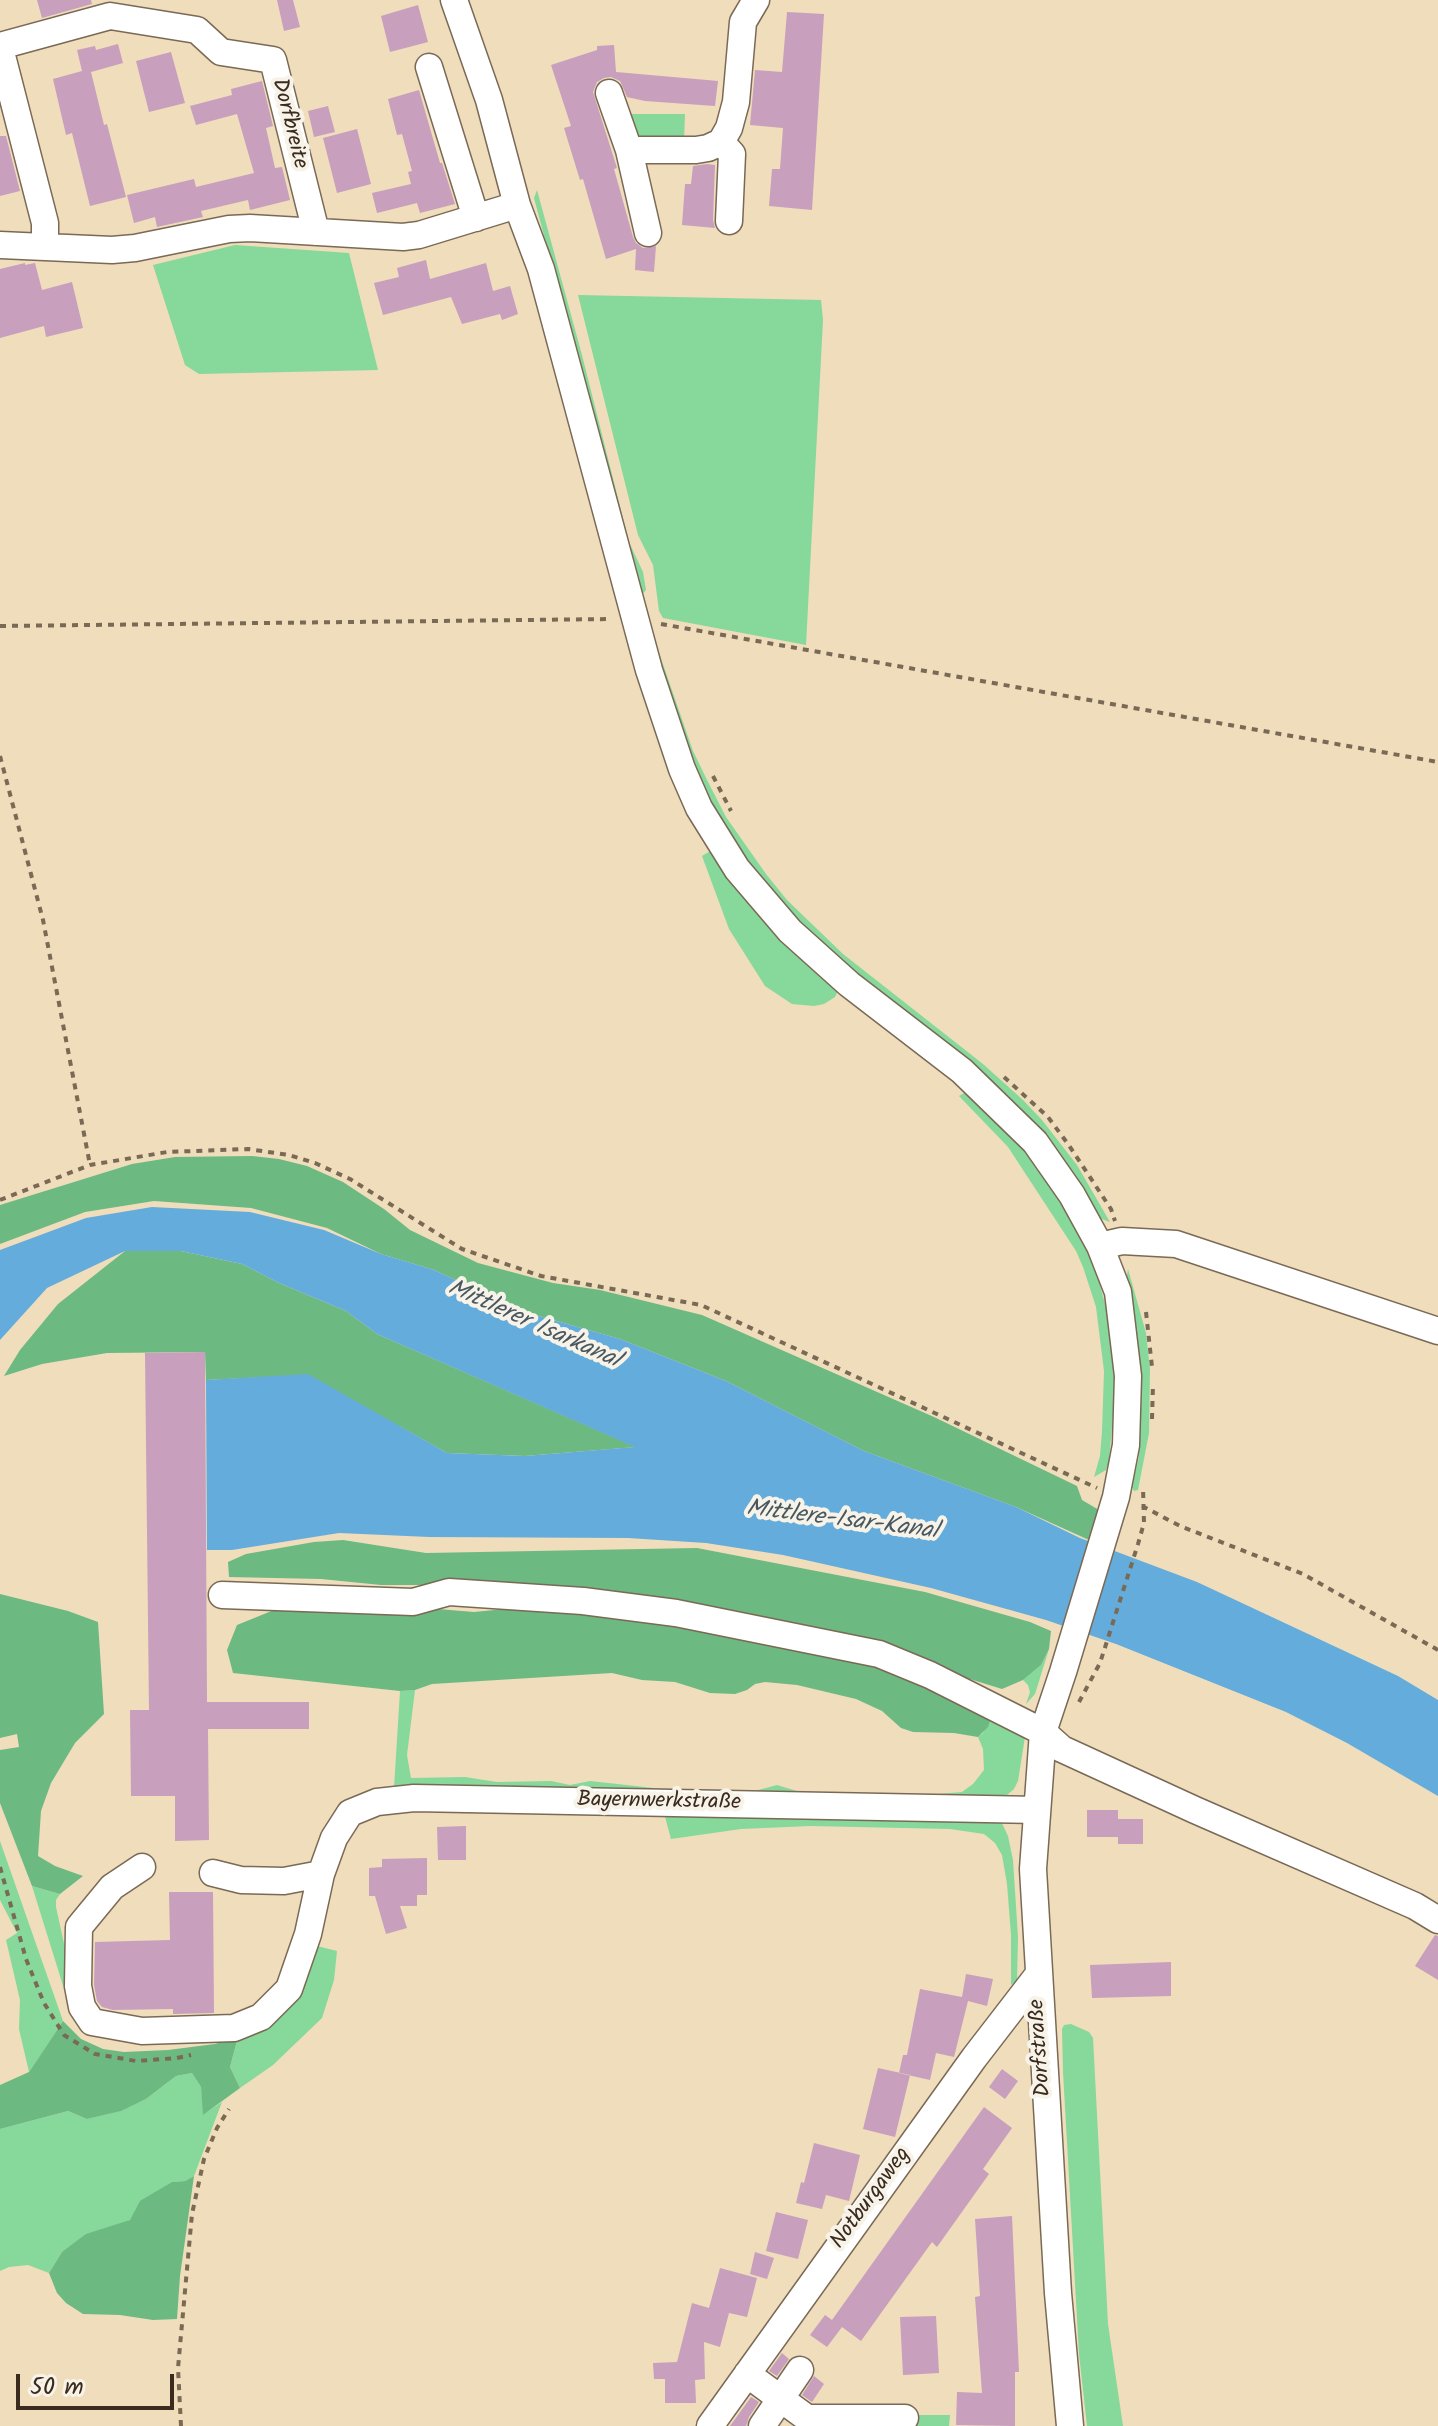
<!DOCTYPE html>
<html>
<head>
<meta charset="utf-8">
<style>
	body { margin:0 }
	#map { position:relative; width:1438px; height:2426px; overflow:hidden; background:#efddbc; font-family:Kalam,sans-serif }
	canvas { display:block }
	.scale { position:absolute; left:16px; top:2374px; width:158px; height:36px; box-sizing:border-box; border:4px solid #3b2a1e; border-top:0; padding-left:10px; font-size:24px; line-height:28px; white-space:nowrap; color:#3b2a1e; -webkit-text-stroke:6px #f7f3e8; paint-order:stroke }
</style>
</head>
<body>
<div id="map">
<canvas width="1438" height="2426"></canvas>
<div class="scale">50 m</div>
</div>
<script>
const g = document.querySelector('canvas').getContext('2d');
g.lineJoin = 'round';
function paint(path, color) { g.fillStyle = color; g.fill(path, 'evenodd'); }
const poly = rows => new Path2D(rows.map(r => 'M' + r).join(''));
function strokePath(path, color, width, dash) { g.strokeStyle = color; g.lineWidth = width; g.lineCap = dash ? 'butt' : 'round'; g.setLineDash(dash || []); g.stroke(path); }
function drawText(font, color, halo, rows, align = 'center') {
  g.font = font + ' Kalam,sans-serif'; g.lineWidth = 8; g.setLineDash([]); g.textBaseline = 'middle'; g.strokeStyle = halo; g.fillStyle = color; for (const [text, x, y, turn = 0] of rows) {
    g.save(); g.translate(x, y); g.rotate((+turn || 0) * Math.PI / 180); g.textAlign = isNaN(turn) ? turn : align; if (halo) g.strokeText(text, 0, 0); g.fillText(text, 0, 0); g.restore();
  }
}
const green = poly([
	[627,114,685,114,684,141,642,140,633,131],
	[537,190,582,355,629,542,643,572,646,590,640,597,534,198],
	[235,245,349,253,378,370,199,374,185,365,153,265],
	[578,295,821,300,823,320,806,645,663,618,659,611,653,565,638,535],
	[653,640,655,641,693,751,707,780,726,817,766,874,787,900,843,954,983,1064,1023,1100,1042,1120,1077,1165,1110,1222,1099,1218,860,980,784,908,753,871,725,830,690,764],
	[712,850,838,991,835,997,824,1004,814,1006,792,1004,765,986,729,929,702,856],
	[966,1092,1016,1138,1069,1210,1095,1266,1109,1319,1116,1381,1109,1461,1106,1470,1094,1477,1100,1456,1102,1431,1104,1371,1096,1307,1083,1267,1076,1251,1008,1147,959,1096],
	[1128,1269,1146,1333,1150,1369,1149,1433,1138,1490,1134,1491,1132,1487,1139,1456,1142,1377,1134,1316,1126,1281],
	[1049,1649,1035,1694,1026,1704,1030,1692,1028,1685,1023,1680,1041,1665],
	[415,1690,407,1755,411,1778,465,1777,497,1782,551,1781,570,1785,590,1781,672,1790,747,1793,777,1785,810,1795,913,1796,962,1792,973,1784,984,1770,983,1749,978,1737,983,1733,992,1714,1025,1737,1018,1781,1014,1789,1007,1795,997,1799,394,1788,400,1691],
	[664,1813,1000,1819,1008,1836,1013,1860,1018,1937,1017,1981,1011,1985,1011,1935,1007,1884,1002,1855,995,1843,984,1834,950,1829,810,1826,741,1829,671,1839],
	[0,1841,63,2021,29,2072,19,2029,20,2000,6,1940,17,1933,0,1900],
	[32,1886,60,1894,56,1900,56,1907,81,2021,65,1992],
	[317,1946,337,1951,334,1980,322,2018,273,2065,240,2088,230,2067,238,2037],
	[1071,2024,1089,2032,1093,2038,1108,2324,1123,2426,1087,2426,1079,2354,1063,2072,1062,2029,1064,2025],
	[192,2073,201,2087,204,2114,222,2102,194,2176,185,2181,172,2182,158,2191,130,2220,62,2252,49,2273,28,2265,9,2267,0,2271,0,2129,68,2111,87,2119,120,2111,146,2099,176,2076],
	[917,2415,950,2415,949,2426,916,2426]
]);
const forest = poly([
	[252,1156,279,1159,307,1166,343,1182,384,1209,410,1230,478,1263,553,1283,600,1290,702,1315,934,1417,1077,1486,1082,1500,1099,1510,1089,1540,1016,1507,864,1451,726,1381,620,1339,525,1312,434,1270,381,1254,327,1228,251,1208,154,1201,85,1212,0,1244,0,1205,132,1164,175,1157],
	[125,1251,181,1251,242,1264,279,1283,346,1311,377,1334,636,1447,525,1456,447,1453,308,1375,206,1380,205,1352,107,1353,42,1364,4,1376,20,1350,58,1304],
	[343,1540,426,1553,697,1548,925,1592,1030,1622,1051,1631,1049,1649,1041,1665,1023,1680,1002,1689,960,1676,452,1585,381,1585,321,1579,229,1577,228,1562,246,1554,314,1542],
	[0,1594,68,1611,98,1622,104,1714,75,1743,51,1783,41,1811,38,1856,55,1866,83,1876,60,1894,32,1886,0,1803,0,1750,19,1747,17,1734,0,1738],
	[320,1606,426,1608,474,1612,525,1607,578,1607,858,1657,992,1714,988,1727,978,1737,954,1733,913,1732,901,1728,882,1711,856,1699,797,1685,765,1682,755,1684,747,1690,735,1694,710,1693,675,1682,642,1680,612,1673,432,1684,415,1690,400,1691,233,1673,227,1650,237,1625,274,1610],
	[63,2021,81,2039,103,2049,124,2052,168,2050,215,2044,238,2037,230,2067,240,2088,203,2115,201,2087,192,2073,176,2076,146,2099,121,2111,87,2119,68,2111,0,2129,0,2085,29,2072],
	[194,2176,180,2276,177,2319,153,2320,120,2315,83,2314,66,2303,57,2293,49,2273,62,2252,86,2234,130,2220,140,2201,172,2182,185,2181]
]);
const water = poly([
	[152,1207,250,1212,324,1230,381,1254,434,1270,525,1312,620,1339,726,1381,864,1451,1016,1507,1080,1538,1197,1582,1398,1676,1438,1700,1438,1796,1347,1743,1286,1712,1116,1644,1046,1620,931,1588,783,1555,706,1543,628,1538,429,1537,339,1533,232,1550,207,1550,206,1380,308,1374,447,1453,525,1456,635,1447,377,1334,346,1311,279,1283,242,1264,181,1251,125,1251,47,1288,0,1340,0,1250,86,1218]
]);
const building = poly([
	[37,0,91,0,92,4,42,18],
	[277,0,293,0,300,27,284,31],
	[418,5,428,42,390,52,381,16],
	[787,12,824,14,812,210,769,206,772,169,780,169,783,128,750,125,755,70,782,72],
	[118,44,123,63,91,72,104,125,107,124,126,197,90,206,72,133,66,135,53,79,82,71,77,50,95,46,96,50],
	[614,45,616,72,718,81,715,106,645,101,627,97,620,81,611,77,604,78,597,82,593,92,617,168,614,169,633,237,636,243,643,248,656,246,654,272,635,270,636,249,606,259,583,179,580,180,564,128,571,126,551,65,597,50,597,46],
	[171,52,185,103,149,112,136,61],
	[262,81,273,126,266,128,275,168,282,167,290,200,250,210,248,200,201,211,203,217,157,227,155,217,134,223,127,195,194,179,196,187,254,173,237,114,196,125,190,106,232,95,231,89],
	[419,90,440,163,442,163,455,204,420,213,417,203,377,213,372,193,411,184,408,172,412,171,402,134,397,135,388,99],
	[328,106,335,132,314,137,308,111],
	[357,129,371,184,337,193,323,138],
	[0,136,6,136,20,191,0,196],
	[707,164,715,165,713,220,715,228,682,225,685,184,691,184,693,166],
	[426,260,430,279,486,263,493,291,510,286,518,314,502,320,500,314,462,324,451,297,383,315,374,283,399,277,397,268],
	[25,263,25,265,35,263,42,290,72,282,83,328,46,337,44,326,0,338,0,269],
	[205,1352,207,1702,309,1702,309,1729,208,1729,209,1840,175,1841,175,1796,131,1796,130,1710,149,1710,145,1353],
	[1087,1810,1118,1810,1118,1819,1143,1819,1143,1844,1118,1844,1118,1837,1087,1837],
	[466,1826,466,1860,438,1860,437,1827],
	[427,1858,427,1895,417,1895,417,1906,400,1906,407,1928,386,1934,375,1896,369,1896,369,1868,382,1867,382,1859],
	[169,1892,213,1892,214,2013,173,2014,173,2009,113,2010,102,2007,97,2001,94,1985,95,1942,170,1940],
	[1435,1935,1438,1936,1438,1980,1415,1966],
	[1171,1962,1171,1996,1092,1998,1090,1965],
	[966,1974,993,1979,987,2006,968,2001,954,2057,936,2053,930,2080,899,2073,903,2055,907,2055,920,1989,962,1997],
	[878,2068,910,2075,895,2137,863,2129],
	[1002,2069,1018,2081,1005,2099,989,2087],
	[984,2107,1012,2128,983,2169,989,2174,937,2247,932,2242,861,2341,842,2327,827,2347,810,2335,825,2315,832,2320],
	[814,2143,860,2155,849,2201,826,2195,822,2209,796,2203,801,2182,804,2183],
	[776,2212,808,2220,798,2259,766,2251],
	[1012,2216,1019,2372,1015,2372,1015,2426,956,2425,957,2392,982,2393,975,2297,980,2296,975,2219],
	[755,2252,774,2258,767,2279,750,2274],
	[720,2268,757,2278,747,2317,729,2313,720,2347,704,2342,705,2379,695,2380,696,2403,665,2403,665,2379,654,2379,653,2363,677,2362,692,2303,709,2308],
	[936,2316,939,2373,903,2375,900,2317],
	[782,2353,789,2359,777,2376,769,2371],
	[814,2376,824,2384,812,2402,802,2395],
	[751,2397,759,2402,749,2417,746,2426,730,2426]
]);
const path = poly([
	[661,624,1438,762],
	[0,626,612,619],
	[0,756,43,920,90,1165],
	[713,776,731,811],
	[1004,1077,1048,1117,1068,1144,1111,1209,1115,1221],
	[0,1200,90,1165,167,1152,248,1149,289,1155,315,1163,350,1179,462,1249,541,1276,701,1305,1097,1488],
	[1146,1312,1152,1367],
	[1152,1419,1153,1384],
	[1142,1506,1180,1526,1303,1574,1438,1650],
	[1079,1702,1100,1663,1138,1544,1144,1523,1143,1487],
	[0,1867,26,1959,44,2003,64,2035,95,2054,136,2061,177,2058,191,2055],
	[181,2426,178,2368,192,2214,204,2159,217,2128,229,2109]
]);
const minor = poly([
	[454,0,489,100,517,205,541,269,649,670,682,769,699,808,737,869,790,931,849,984,962,1071,1035,1142,1072,1195,1100,1246,1118,1292,1128,1376,1126,1445,1116,1497,1063,1672,1043,1732,1033,1869,1058,2293,1070,2426],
	[0,46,110,16,197,30,221,52,273,60,316,232],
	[0,48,45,223,45,247],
	[429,67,476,218],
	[609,93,629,150,696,150,708,148,721,142,729,128,736,102,743,22,756,0],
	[721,142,732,154,729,221],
	[629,150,648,233],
	[0,245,112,250,135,248,229,229,250,228,403,237,419,235,517,205],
	[1100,1246,1122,1241,1176,1244,1438,1331],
	[222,1595,413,1602,449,1592,583,1601,676,1613,879,1654,930,1675,1043,1732,1062,1749,1195,1810,1415,1906,1438,1920],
	[142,1867,112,1887,79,1927,78,1986,82,2007,92,2022,142,2031,234,2028,261,2017,289,1989,308,1934,321,1874,334,1838,350,1813,377,1802,414,1798,1037,1810],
	[213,1873,241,1880,284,1881,321,1874],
	[747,2374,807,2418,905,2418],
	[710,2426,974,2058,1038,1975],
	[762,2426,800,2370]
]);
const streetNames = [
	["Dorfbreite",288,124,76],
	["Bayernwerkstraße",659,1803,1],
	["Dorfstraße",1042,2048,-94],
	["Notburgaweg",872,2199,-54]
];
const waterNames = [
	["Mittlerer Isarkanal",533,1326,24],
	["Mittlere-Isar-Kanal",842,1522,7]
];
paint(green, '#86d99a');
paint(forest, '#6cb982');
paint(water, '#64acdb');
paint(building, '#c89fbd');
strokePath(minor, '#7a6955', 29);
strokePath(path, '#7a6955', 4, [6, 6]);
strokePath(minor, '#fff', 26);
drawText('22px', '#3b2a1e', '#f7f3e8', streetNames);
drawText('italic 24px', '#495860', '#f7f3e8', waterNames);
</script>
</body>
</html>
